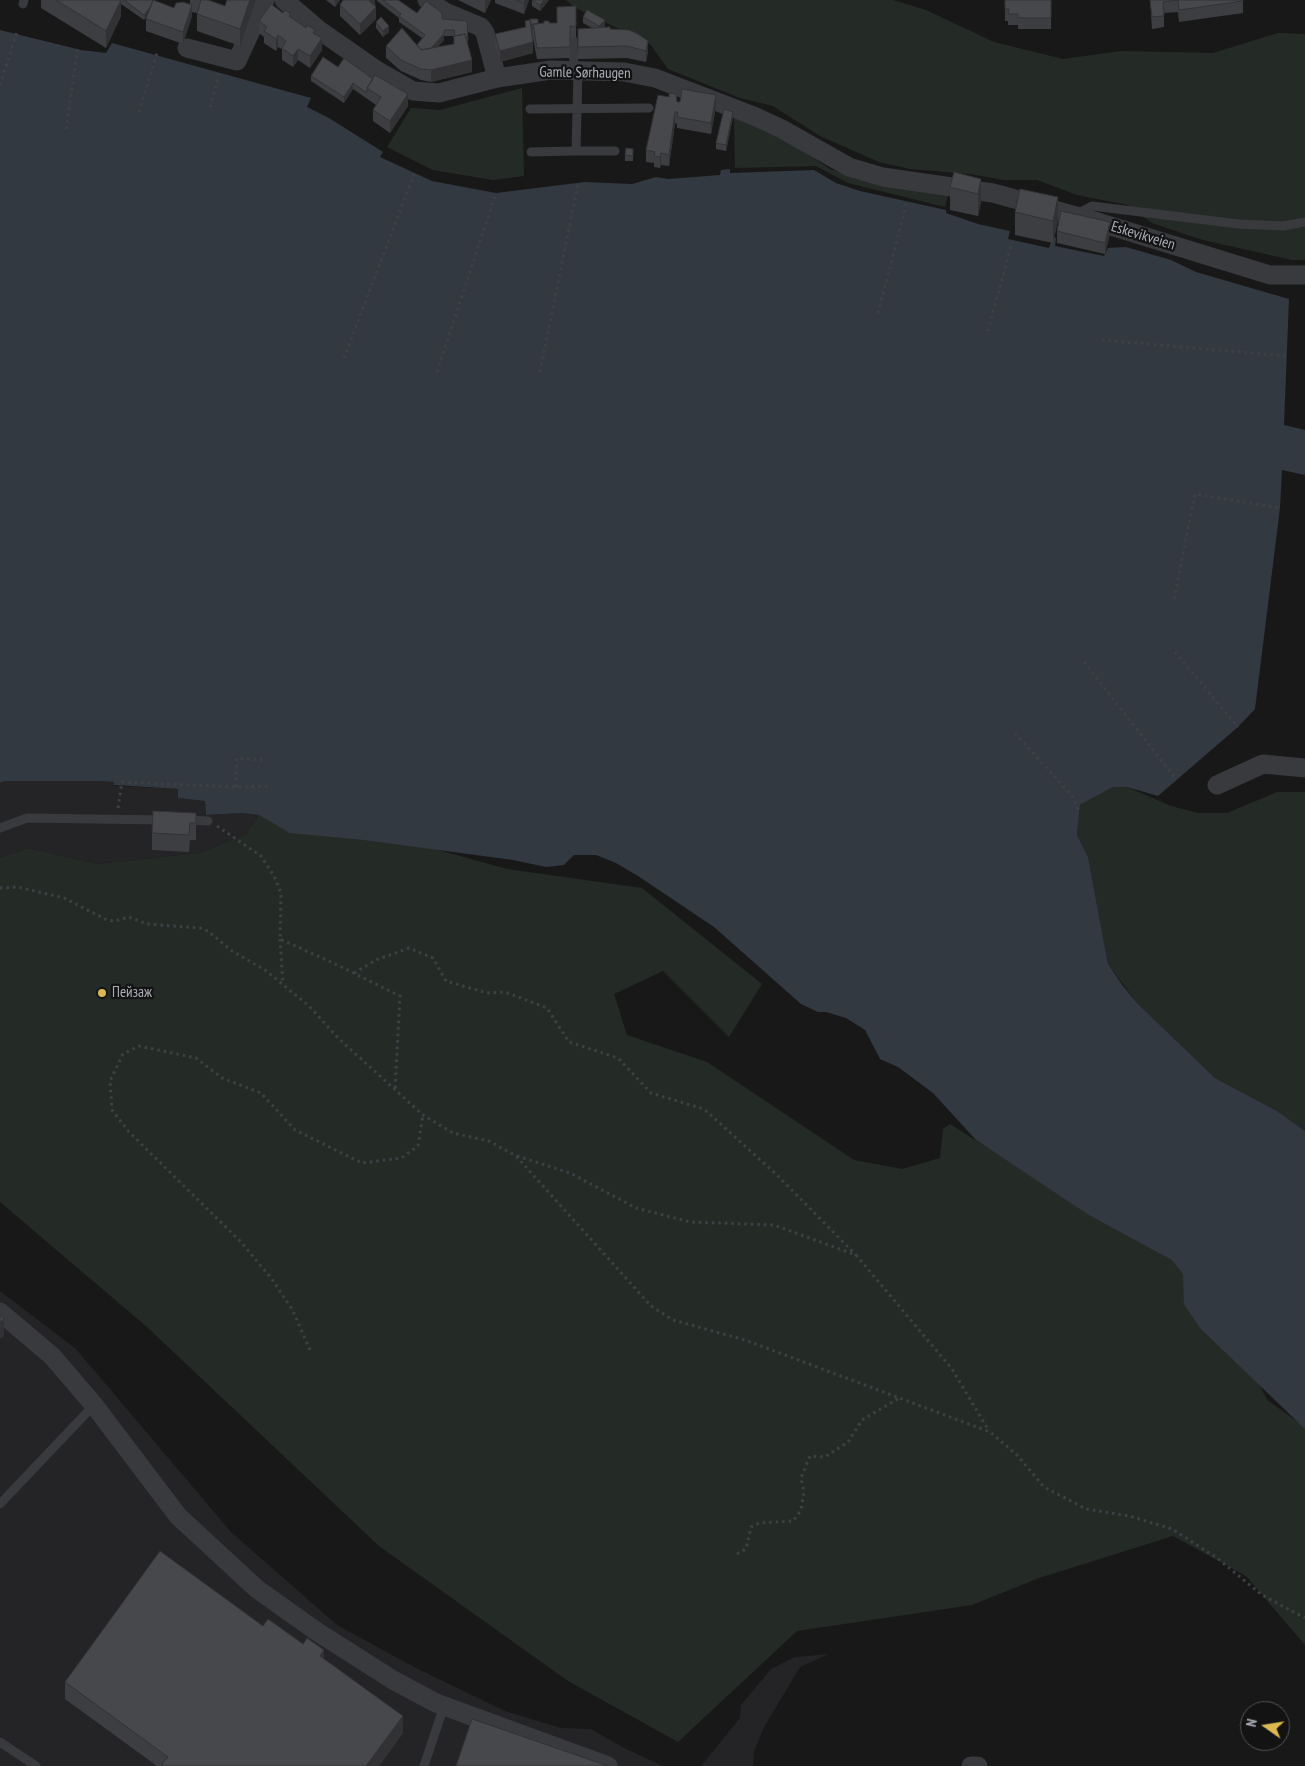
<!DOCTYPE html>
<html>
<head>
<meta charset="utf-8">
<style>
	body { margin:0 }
	#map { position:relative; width:1305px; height:1766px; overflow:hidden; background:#181819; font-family:"PT Sans Narrow",sans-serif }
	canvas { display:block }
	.north { position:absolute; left:1240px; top:1701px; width:50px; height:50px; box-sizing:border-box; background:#131314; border:1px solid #505156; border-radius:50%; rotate:283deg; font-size:14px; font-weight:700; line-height:20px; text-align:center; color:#acaeb8 }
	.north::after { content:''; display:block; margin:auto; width:18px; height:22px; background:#dcb94d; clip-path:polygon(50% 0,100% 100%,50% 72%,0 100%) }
</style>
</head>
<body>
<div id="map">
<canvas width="1305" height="1766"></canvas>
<div class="north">N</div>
</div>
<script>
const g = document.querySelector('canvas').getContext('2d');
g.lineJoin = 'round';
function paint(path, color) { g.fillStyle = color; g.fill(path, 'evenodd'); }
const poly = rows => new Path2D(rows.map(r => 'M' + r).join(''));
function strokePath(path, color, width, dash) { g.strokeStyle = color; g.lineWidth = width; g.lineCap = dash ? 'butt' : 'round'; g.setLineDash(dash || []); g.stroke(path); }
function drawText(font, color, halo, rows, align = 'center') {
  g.font = font + ' "PT Sans Narrow",sans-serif'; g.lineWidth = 4.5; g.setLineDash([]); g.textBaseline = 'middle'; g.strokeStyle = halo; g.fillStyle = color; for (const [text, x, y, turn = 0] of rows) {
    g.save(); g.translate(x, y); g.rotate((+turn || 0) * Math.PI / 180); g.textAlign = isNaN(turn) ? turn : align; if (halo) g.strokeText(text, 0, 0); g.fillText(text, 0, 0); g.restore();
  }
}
const built = poly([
	[5,781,98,781,114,782,115,786,179,789,178,798,205,801,206,815,243,813,259,815,246,834,199,853,98,864,28,848,0,858,0,783],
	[0,1291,76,1349,231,1532,337,1625,416,1668,505,1711,561,1728,591,1729,626,1749,663,1766,0,1766],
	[829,1654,800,1667,763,1729,754,1752,753,1766,701,1766,740,1718,741,1705,771,1669,795,1657]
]);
const green = poly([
	[566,0,893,0,926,10,994,42,1063,59,1121,51,1213,53,1278,33,1305,34,1305,260,1292,260,1203,240,1152,223,1128,205,1077,195,1037,180,1004,180,970,174,910,169,879,162,820,136,773,106,740,98,668,69,650,44,574,7],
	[522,88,524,176,493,180,433,170,387,147,411,108,440,110],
	[734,114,782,137,830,169,855,178,948,194,945,207,848,183,816,166,735,168],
	[1113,787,1127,787,1171,806,1198,813,1227,813,1277,792,1305,792,1305,1131,1277,1111,1215,1078,1138,1004,1108,964,1088,857,1077,835,1080,805],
	[259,815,438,850,507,869,642,888,762,984,729,1037,663,971,614,994,627,1035,707,1062,854,1160,902,1169,940,1158,943,1129,950,1124,1112,1227,1190,1234,1234,1334,1267,1400,1305,1427,1305,1645,1246,1576,1173,1536,1039,1578,972,1605,797,1631,678,1742,568,1681,379,1546,147,1327,0,1202,0,858,28,848,98,864,199,853,246,834]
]);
const water = poly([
	[0,30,81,50,106,53,112,43,311,98,307,107,329,118,383,152,380,157,432,181,496,193,585,182,632,184,656,177,668,179,720,175,721,170,730,169,730,173,814,170,836,183,860,191,946,210,946,213,978,224,1010,231,1008,239,1049,248,1053,237,1056,238,1055,246,1104,256,1108,248,1126,247,1171,260,1196,272,1289,299,1284,425,1305,430,1305,475,1282,470,1280,508,1255,709,1238,727,1158,796,1127,787,1113,787,1080,805,1077,835,1088,857,1108,964,1123,986,1138,1004,1215,1078,1277,1111,1305,1131,1305,1429,1200,1328,1184,1304,1183,1274,1172,1260,1089,1215,976,1140,933,1093,898,1067,880,1059,865,1030,846,1018,826,1012,818,1012,801,1004,714,927,638,876,616,863,596,855,574,855,564,865,546,867,513,860,364,840,290,833,259,815,243,813,206,815,205,801,178,798,178,789,114,785,114,782,98,781,5,781,0,783]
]);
const path = poly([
	[0,85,17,32],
	[210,107,219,74],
	[139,112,157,53],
	[66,129,78,47],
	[878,313,907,201],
	[988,331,1012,242],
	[1102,340,1286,356],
	[344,358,414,174],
	[437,372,496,193],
	[540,372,578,184],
	[1174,599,1195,494,1280,508],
	[1175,652,1238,727],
	[1084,662,1176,779],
	[1015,733,1072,796,1079,811],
	[236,787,237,758,264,760],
	[118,808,122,782,236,787,270,786],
	[217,826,261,856,274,876,281,893,280,939,333,963,400,996,395,1090],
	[0,888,18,887,64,898,107,920,115,921,129,917,147,924,200,928,208,931,232,951,265,970,309,1006,338,1038,423,1115,453,1133,489,1141,516,1156,651,1306,673,1320,745,1340,990,1432,1017,1455,1044,1487,1086,1509,1129,1516,1172,1529,1217,1558,1262,1595,1305,1618],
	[280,939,283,984],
	[354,973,376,960,409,948,433,958,446,981,487,993,505,992,547,1008,569,1042,618,1058,651,1093,704,1109,777,1175,856,1255],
	[517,1156,570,1173,636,1208,690,1222,774,1225,856,1255,952,1369,989,1431],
	[310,1350,292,1309,271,1278,241,1242,129,1132,112,1110,110,1081,123,1054,139,1046,196,1058,222,1078,261,1093,295,1130,362,1163,401,1158,418,1146,423,1115],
	[737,1554,746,1549,751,1527,759,1523,793,1521,801,1510,804,1492,801,1478,810,1456,825,1457,848,1442,862,1420,901,1397]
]);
const lane = poly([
	[23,4,24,0],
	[573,40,574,71],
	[530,109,649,108],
	[576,151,615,151],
	[531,152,576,151,578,71],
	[1075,215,1092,206,1238,224,1283,226,1305,222],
	[186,820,208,821],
	[0,828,27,818,163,820],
	[0,1504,94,1405],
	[0,1742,36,1766],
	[424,1766,444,1706]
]);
const street = poly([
	[284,0,319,30,378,71,413,91,439,93,497,78,551,70,624,72,655,78,754,116,782,129,849,167,883,177,993,193,1101,223,1270,275,1305,275],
	[427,0,445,12,481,27,485,33,497,78],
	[187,48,237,61,265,0],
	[1217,785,1263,764,1305,768],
	[0,1312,52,1356,94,1405,178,1516,257,1589,316,1631,393,1680,436,1703,608,1766],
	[971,1766,978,1766]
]);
const wall = poly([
	[41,0,154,0,174,8,190,4,190,0,210,0,210,1,225,6,227,0,256,0,240,46,197,31,197,13,192,12,192,16,183,44,146,31,146,19,147,17,144,20,121,4,121,16,106,48,41,8],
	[326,0,340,0,335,7],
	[375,0,376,19,360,35,340,16,340,5],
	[377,0,398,0,417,13,442,19,468,40,468,45,472,72,431,82,421,80,401,71,386,58,386,46,417,45,422,38,399,22,399,18,377,1],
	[444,36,454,36,454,44,437,47,444,40],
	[458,0,491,0,485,13],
	[495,0,529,0,524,14,495,3],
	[532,0,549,0,540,11,532,6],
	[1005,0,1051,0,1051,29,1018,29,1018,25,1008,25,1008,21,1005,21],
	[1150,0,1243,0,1243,13,1179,22,1178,12,1164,13,1164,27,1152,29],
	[576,6,576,37,570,38,570,58,537,59,532,33,533,53,500,62,495,46,495,34,525,27,525,21,538,24,557,23],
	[583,17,605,26,604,27,610,29,648,52,646,62,627,58,578,59,578,29,592,28,583,23],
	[291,18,315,34,322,50,310,68,298,60,293,67,282,60,282,49,278,47,276,51,264,43,264,37,259,33,259,21],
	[376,22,389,32,383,37,376,28],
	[338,67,408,106,390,133,373,121,373,110,376,105,353,89,344,103,311,81,311,76],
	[669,97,677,102,716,106,711,134,677,128,677,124,675,123,669,166,661,165,660,168,654,167,654,163,646,162,646,150],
	[733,117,726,151,716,149,716,143],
	[625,155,633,155,633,161,625,161],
	[981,179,981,202,978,216,950,210,950,187],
	[1015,212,1058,220,1053,243,1015,235],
	[1057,231,1110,234,1105,254,1057,243],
	[196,813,196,840,190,840,189,852,152,850,152,833],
	[263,1626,324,1659,403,1733,379,1766,157,1766,65,1699,65,1682]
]);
const shadedWall = poly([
	[121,0,121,16,106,48,106,31],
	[250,0,256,0,240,46,240,29],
	[335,0,340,0,335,7],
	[371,0,375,0,375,7,369,1],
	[486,0,491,0,485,13,485,2],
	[525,0,529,0,524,14,524,3],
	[544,0,549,0,540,11,540,5],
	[154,1,154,6,144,20,144,15],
	[192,5,192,16,183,44,183,32],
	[376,7,376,19,360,35,360,24],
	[605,20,605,26,599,32,599,26],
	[389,26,389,32,383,37,383,31],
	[444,34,444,40,426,60,422,56],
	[278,35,278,47,276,51,276,39],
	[322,38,322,50,310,68,310,56],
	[648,41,648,52,646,62,646,51],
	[533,42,533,53,500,62,500,51],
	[298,49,298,60,293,67,293,56],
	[472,60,472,72,431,82,431,70],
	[353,83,353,89,344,103,344,97],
	[408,94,408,106,390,133,390,121],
	[716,95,716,106,711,134,711,123],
	[675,112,675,123,669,166,669,155],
	[733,112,733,117,726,151,726,145],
	[661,153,661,165,660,168,660,157],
	[981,179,981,202,978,216,978,194],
	[1058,197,1058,220,1053,243,1053,221],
	[1110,222,1110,234,1105,254,1105,243],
	[4,1319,4,1336,0,1339,0,1322],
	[324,1650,324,1667,320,1656],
	[403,1716,403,1733,379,1766,366,1766]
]);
const building = poly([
	[56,0,121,0,106,31,56,0],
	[124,0,154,0,154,1,153,0,151,6,144,15,124,0],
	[153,0,174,8,176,3,183,2,192,5,183,32,146,19,153,0],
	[201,0,208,0,225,6,227,0,250,0,240,29,197,14,201,0],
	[343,0,371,0,369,1,376,7,360,24,340,5,343,0],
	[383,0,398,0,417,13,426,1,442,13,442,19,467,21,468,40,467,40,465,34,455,36,454,30,444,30,444,34,431,48,421,50,417,45,425,35,399,16,401,14,383,0],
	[516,0,525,0,524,3,516,0],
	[532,0,544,0,540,5,532,0],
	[1005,0,1051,0,1051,18,1018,18,1018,14,1008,14,1009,9,1005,9,1005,0],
	[1150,0,1243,0,1243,1,1179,10,1178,0,1163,2,1164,16,1152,17,1150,0],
	[271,4,283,13,285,10,291,14,289,16,306,28,307,25,315,30,313,33,322,38,310,56,298,49,293,56,282,48,286,41,278,35,276,39,264,31,267,27,259,21,271,4],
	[576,6,576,26,570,26,570,47,537,48,533,24,544,23,544,21,549,21,549,23,557,23,557,7,576,6],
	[587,10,605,20,599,26,583,17,587,10],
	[381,17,389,26,383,31,376,22,381,17],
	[530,19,538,19,538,24,533,24,533,29,530,19],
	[530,20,533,42,500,51,495,34,526,27,525,21,530,20],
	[610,27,610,29,629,30,638,34,648,41,646,51,627,46,578,47,578,29,610,27],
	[402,28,421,50,454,44,454,36,465,34,472,60,431,70,421,69,401,60,386,46,402,28],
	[323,57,338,67,344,58,373,79,367,88,367,93,353,83,344,97,311,76,323,57],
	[375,75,408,94,390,121,373,110,381,97,367,88,375,75],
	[682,89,716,95,711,123,677,117,678,112,675,112,669,155,661,153,660,157,654,156,655,152,646,150,658,95,669,97,669,93,676,94,677,102,680,102,682,89],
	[724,109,733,112,726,145,716,143,724,109],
	[626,148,633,149,633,156,625,155,626,148],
	[954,172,981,179,978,194,950,187,954,172],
	[1020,189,1058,197,1053,221,1015,212,1020,189],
	[1061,211,1110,222,1105,243,1057,231,1061,211],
	[153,811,196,813,196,823,190,823,189,835,152,833,153,811],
	[0,1315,4,1319,0,1322,0,1315],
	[160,1551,263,1626,268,1619,303,1644,307,1638,324,1650,320,1656,403,1716,366,1766,164,1766,162,1764,168,1757,65,1682,160,1551],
	[472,1719,608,1766,456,1766,472,1719]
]);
const markers = [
	[102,993,5,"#dcb94d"]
];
const streetNames = [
	["Gamle Sørhaugen",585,73,1],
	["Eskevikveien",1143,236,17]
];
const poiNames = [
	["Пейзаж",112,993]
];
paint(built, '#242426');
paint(green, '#242b26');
paint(water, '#333941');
strokePath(path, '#3f4045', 3, [2.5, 4]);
strokePath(lane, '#393a3e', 9);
strokePath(street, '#393a3e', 19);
paint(wall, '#3d3e41');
paint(shadedWall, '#323235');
paint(building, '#47484c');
strokePath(building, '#323235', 1);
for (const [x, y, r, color] of markers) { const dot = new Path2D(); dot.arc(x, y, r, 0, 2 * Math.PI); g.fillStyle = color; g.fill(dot); strokePath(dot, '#131314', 2); }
drawText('15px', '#acaeb8', '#131314', streetNames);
drawText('15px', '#acaeb8', '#131314', poiNames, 'left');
</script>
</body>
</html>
